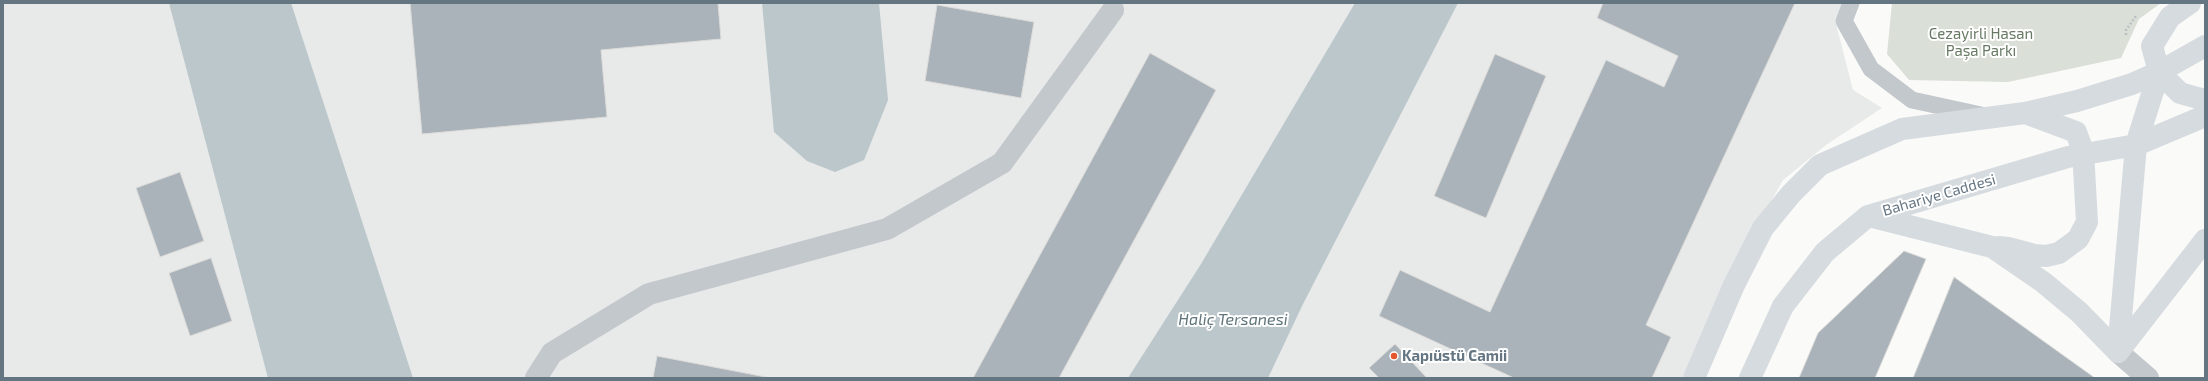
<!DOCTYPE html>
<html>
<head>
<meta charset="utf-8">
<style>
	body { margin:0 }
	#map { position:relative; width:2208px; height:381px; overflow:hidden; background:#fafaf8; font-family:"Exo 2",sans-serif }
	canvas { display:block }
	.frame { position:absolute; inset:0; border:4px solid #657683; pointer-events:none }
</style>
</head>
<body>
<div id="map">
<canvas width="2208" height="381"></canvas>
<div class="frame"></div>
</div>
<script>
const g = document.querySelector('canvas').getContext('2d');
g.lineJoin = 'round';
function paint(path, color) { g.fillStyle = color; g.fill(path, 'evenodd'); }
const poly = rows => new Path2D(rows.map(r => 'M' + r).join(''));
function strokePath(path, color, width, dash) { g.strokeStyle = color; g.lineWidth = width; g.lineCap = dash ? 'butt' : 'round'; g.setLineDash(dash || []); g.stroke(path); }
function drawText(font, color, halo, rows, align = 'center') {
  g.font = font + ' "Exo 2",sans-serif'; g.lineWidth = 4; g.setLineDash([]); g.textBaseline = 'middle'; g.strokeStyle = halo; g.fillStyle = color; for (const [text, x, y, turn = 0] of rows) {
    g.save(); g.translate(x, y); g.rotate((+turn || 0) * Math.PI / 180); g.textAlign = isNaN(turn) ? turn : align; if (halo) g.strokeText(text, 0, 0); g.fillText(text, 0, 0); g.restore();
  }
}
const built = poly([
	[3,3,1842,3,1835,20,1853,90,1882,108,1826,145,1783,180,1755,230,1682,378,3,378]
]);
const green = poly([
	[1892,3,2161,3,2139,19,2121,58,2008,82,1909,80,1887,54]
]);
const water = poly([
	[169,3,291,3,413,378,268,378],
	[762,3,879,3,888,100,864,160,835,172,807,161,774,132],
	[1355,3,1458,3,1303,304,1268,378,1128,378,1201,264]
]);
const building = poly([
	[410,3,718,3,721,39,601,50,607,117,422,134,410,3],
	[1603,3,1795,3,1646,325,1671,337,1652,378,1514,378,1379,316,1400,270,1490,312,1606,60,1664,87,1678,56,1597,18,1603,3],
	[937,5,1034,22,1021,98,925,81,937,5],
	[1150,53,1216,90,1059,378,973,378,1150,53],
	[1495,54,1546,76,1486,218,1434,196,1495,54],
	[180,172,204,241,160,257,136,188,180,172],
	[1904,251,1926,259,1875,378,1799,378,1818,333,1904,251],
	[211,258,232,321,190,336,169,273,211,258],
	[1954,277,2095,378,1913,378,1954,277],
	[1395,344,1427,378,1379,378,1369,368,1395,344],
	[657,356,771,378,653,378,657,356]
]);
const path = poly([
	[2126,35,2126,30,2136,16]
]);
const service = poly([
	[1851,3,1844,21,1871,69,1912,100,1981,115]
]);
const minor = poly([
	[2118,352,2148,378],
	[536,378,552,353,649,294,887,229,1002,163,1113,10]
]);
const primary = poly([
	[2190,3,2170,17,2152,46,2159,72,2180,93,2205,100],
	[1869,216,1992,247,2043,282,2079,312,2118,352],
	[1998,247,2009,248,2035,255,2046,256,2059,253,2078,239,2087,222,2083,151,2076,132,2025,113],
	[2118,352,2136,145,2159,72],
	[2118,352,2205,240],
	[1694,378,1734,285,1763,228,1791,194,1820,165,1902,129,2025,113,2077,101,2132,84,2159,72,2205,46],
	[1750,378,1783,306,1825,252,1868,216,2068,157,2136,145,2205,116]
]);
const markers = [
	[1394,356,4,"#e4572e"]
];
const parkNames = [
	["Cezayirli Hasan",1981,34],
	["Paşa Parkı",1981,51]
];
const streetNames = [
	["Bahariye Caddesi",1939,195,-16]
];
const poiNames = [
	["Kapıüstü Camii",1402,356]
];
const waterNames = [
	["Haliç Tersanesi",1233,320]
];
paint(built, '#e8e9e9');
paint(green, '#dadfd7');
paint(water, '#bbc7cb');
paint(building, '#aab3b9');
strokePath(building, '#dcdcda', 1);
strokePath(path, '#bbbfc2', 2.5, [2, 2]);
strokePath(service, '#c3c8cc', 17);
strokePath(minor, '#c3c8cc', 22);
strokePath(primary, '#d6dbdf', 22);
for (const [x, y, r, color] of markers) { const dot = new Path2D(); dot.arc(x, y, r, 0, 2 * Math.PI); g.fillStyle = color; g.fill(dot); strokePath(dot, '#fff', 1.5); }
drawText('15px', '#687a64', '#fff', parkNames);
drawText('15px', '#657683', '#fff', streetNames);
drawText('bold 15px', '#657683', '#fff', poiNames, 'left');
drawText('italic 16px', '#60757c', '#fff', waterNames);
</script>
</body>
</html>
